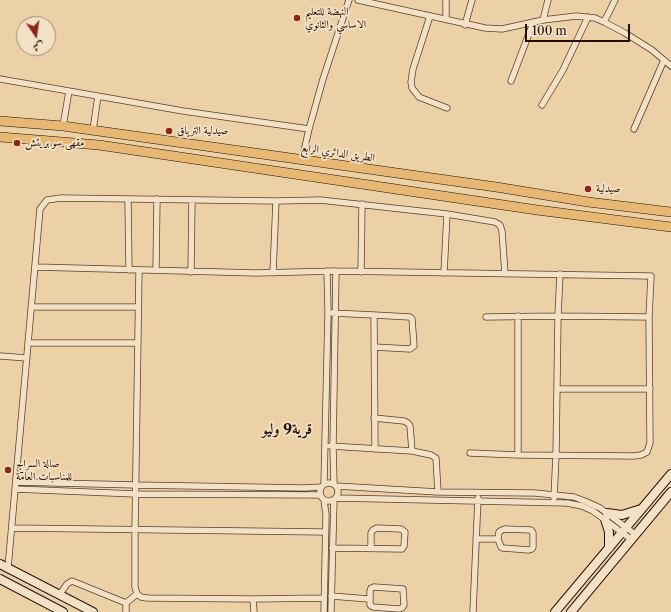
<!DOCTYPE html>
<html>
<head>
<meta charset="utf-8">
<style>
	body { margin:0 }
	#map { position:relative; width:671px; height:612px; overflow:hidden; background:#ecd1a6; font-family:"Libre Caslon Text",Amiri,serif }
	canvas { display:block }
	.north { position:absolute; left:16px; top:16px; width:40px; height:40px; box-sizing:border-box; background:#f3e1c5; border:1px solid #a08d79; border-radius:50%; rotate:167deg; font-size:11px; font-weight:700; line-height:16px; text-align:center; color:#241008 }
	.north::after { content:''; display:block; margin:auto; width:14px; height:18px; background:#8f2418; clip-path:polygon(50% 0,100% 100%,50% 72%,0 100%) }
	.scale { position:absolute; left:525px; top:24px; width:105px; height:18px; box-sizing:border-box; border:2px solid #241008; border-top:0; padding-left:5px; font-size:12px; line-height:14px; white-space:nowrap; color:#241008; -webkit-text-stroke:3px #f3e1c5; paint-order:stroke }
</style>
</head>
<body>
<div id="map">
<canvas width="671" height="612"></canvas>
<div class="north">ش</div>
<div class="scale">100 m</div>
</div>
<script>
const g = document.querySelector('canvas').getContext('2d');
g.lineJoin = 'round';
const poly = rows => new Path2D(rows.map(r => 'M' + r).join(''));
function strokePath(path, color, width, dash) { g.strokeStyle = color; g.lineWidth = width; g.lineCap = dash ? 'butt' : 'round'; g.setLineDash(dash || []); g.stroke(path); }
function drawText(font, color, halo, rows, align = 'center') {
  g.font = font + ' "Libre Caslon Text",Amiri,serif'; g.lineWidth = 3.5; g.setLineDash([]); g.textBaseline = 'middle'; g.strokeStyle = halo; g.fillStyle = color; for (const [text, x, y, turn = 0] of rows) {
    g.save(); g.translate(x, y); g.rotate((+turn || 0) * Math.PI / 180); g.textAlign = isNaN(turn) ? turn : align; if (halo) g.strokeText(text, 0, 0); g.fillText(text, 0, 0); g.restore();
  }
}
const street = poly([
	[358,0,485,28,502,29,543,20,576,16,595,18,604,22,625,33,652,50,671,66],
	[430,16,413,69,411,82,412,88,419,97,447,108],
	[446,19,446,0],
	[543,20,548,0],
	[604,22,615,0],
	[465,25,472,0],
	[0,79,183,111,309,129],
	[511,81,533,23],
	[542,105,563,70,588,17],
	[63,126,69,91],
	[634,129,664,60],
	[93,130,98,96],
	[302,160,309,129,323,79,349,0],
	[128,199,129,270],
	[35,267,257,273,336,271,651,276,649,317,650,443,647,452,641,455,634,456,518,455,470,453],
	[139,270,135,530,135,587,137,594,141,597,147,598,253,599,324,598],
	[156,270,157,199],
	[191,272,192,200],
	[361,272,362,204],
	[273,273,276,201],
	[444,273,447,214],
	[31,307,138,307],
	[332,313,374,315,375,449],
	[374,315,410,317,412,319,414,346,410,349,374,347],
	[518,316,518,455],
	[486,317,558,316,649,317],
	[28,343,138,343],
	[0,356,27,358],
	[558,389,650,389],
	[330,446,412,451,410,426,408,423,404,421,374,418],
	[412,451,431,455,436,458,438,492],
	[16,482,136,485,304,488,321,487],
	'320 492a9 9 0 1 1 18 0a9 9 0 1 1-18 0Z',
	[324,484,328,312,327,271],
	[334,484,333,447,336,271],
	[336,486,438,492,535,493,574,497,587,502,600,508,636,535],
	[15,489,136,494,320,495],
	[336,498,567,503,582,506,593,511,632,540],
	[554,498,556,455,558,316,560,274],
	[324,500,326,515,324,612],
	[12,528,325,532],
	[505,529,531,530,533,533,533,547,532,549,529,550,503,548,501,547,498,539,499,532,502,530,505,529],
	[476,539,498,539],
	[332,548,402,549,404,546,405,532,401,529,377,528,373,530,371,533,371,548],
	[8,568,40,209,47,200,61,198,276,201,320,200,447,214,495,222,500,225,502,231,505,274],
	[374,587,403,589,404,605,402,608,399,609,373,607,370,605,370,591,371,588,374,587],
	[60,594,67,584,72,581,126,603],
	[331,596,369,599],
	[253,599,254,612],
	[126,603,137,594],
	[126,603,126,612],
	[331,612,334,499],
	[473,612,478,498]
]);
const secondary = poly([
	[607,513,622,515,641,509],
	[605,519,609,532,609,548],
	[0,564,93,612],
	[0,579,63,612],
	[555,612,671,474],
	[571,612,671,492]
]);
const primary = poly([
	[0,121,63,126,496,187,588,202,671,212],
	[0,137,99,145,537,210,671,227]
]);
const markers = [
	[297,18,4,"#8f2418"],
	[169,131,4,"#8f2418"],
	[17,143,4,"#8f2418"],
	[588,189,4,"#8f2418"],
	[8,470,4,"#8f2418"]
];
const poiNames = [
	["النهضة للتعليم",305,12],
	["الاساسي والثانوي",305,25],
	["صيدلية الترياق",177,131],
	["مقهى سو بريتش",25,143],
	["صيدلية",596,189],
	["صالة السراج",16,464],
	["للمناسبات العامة",16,477]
];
const streetNames = [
	["الطريق الدائري الرابع",338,153,8]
];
const districtNames = [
	["قرية9 وليو",287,430]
];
strokePath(street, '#564030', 7);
strokePath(secondary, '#241008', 10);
strokePath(primary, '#241008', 10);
strokePath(street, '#f3e1c5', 5.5);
strokePath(secondary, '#f3e1c5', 8);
strokePath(primary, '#e6b873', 9);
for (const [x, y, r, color] of markers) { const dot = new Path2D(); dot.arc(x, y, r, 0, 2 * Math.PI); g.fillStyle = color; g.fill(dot); strokePath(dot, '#f3e1c5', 1.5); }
drawText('11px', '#241008', '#f3e1c5', poiNames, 'left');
drawText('11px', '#241008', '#f3e1c5', streetNames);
drawText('bold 15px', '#241008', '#f3e1c5', districtNames);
</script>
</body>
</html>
